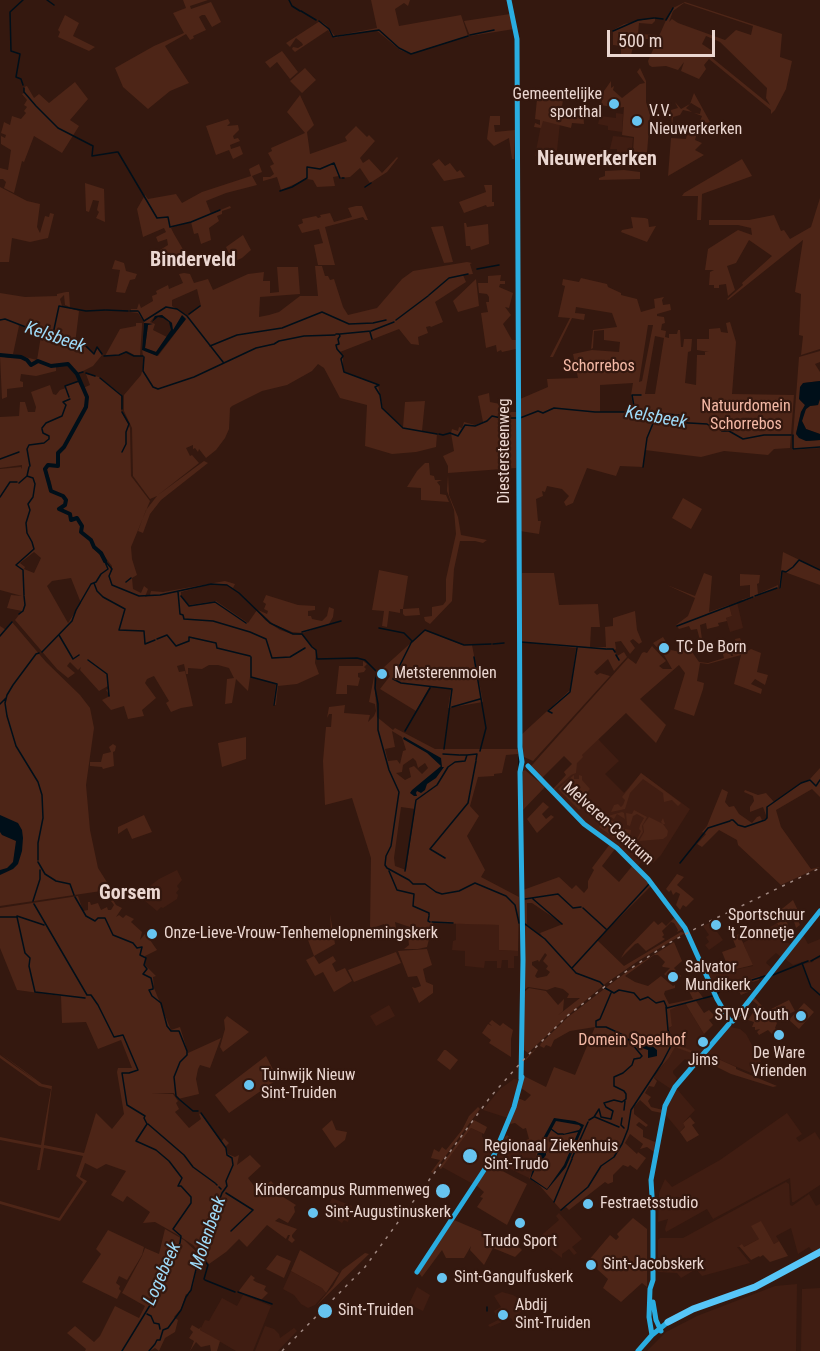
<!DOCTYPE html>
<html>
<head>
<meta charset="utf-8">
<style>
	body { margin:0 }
	#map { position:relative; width:820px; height:1351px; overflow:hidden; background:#34180f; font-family:"Roboto Condensed",sans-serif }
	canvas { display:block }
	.scale { position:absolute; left:607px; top:30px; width:108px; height:27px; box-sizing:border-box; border:3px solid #ebd7d1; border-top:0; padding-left:8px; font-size:18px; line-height:21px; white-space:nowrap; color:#ebd7d1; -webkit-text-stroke:4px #34180f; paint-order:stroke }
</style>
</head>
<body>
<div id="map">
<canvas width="820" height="1351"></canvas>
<div class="scale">500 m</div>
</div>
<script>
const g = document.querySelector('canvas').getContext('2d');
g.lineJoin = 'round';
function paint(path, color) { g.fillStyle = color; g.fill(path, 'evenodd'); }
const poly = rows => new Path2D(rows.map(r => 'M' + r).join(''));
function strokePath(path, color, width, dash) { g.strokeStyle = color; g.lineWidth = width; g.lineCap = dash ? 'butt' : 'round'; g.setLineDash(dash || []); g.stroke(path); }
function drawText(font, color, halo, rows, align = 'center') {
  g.font = font + ' "Roboto Condensed",sans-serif'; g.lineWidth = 4.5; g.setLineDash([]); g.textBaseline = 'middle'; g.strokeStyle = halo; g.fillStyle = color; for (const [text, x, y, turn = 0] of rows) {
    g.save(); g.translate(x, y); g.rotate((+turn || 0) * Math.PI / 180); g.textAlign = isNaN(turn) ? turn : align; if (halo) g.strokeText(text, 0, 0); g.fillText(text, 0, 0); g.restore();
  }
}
const built = poly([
	[616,113,623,114,622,132,608,130,608,126,598,124,600,116,616,118],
	[542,120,560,123,557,151,542,150,541,157,535,156],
	[613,136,633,138,631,159,617,158,617,149,610,149],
	[737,602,743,628,730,632,726,618,732,616,729,605],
	[598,739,619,761,605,774,624,793,641,773,690,809,661,855,653,863,649,860,644,865,641,862,638,866,593,830,553,791,567,776,564,772],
	[177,870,182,880,177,886,179,889,176,893,178,895,177,899,163,908,161,907,157,911,138,895,159,879],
	[715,920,719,927,715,929,723,940,709,950,705,945,709,942,706,937,709,935,703,926],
	[456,923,499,925,499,950,518,951,518,956,514,956,514,968,508,968,508,960,502,960,501,968,497,968,497,961,485,961,484,968,465,966,465,951,452,950,453,941,456,940],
	[777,923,785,942,791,944,781,957,776,953,767,961,766,963,772,968,766,975,730,985,723,985,715,990,706,970,713,968,724,972,753,966,743,943],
	[803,935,808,944,820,939,820,956,814,960,820,958,820,995,810,987,803,964,813,962,814,960,805,961,793,965,785,959],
	[685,1003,710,1044,699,1055,673,1043,670,1037,669,1028,672,1026,669,1010],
	[389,1005,395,1016,376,1026,370,1016],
	[730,1027,740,1029,746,1034,764,1067,751,1073,706,1054],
	[675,1046,699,1056,692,1065,685,1059,673,1071,673,1073,677,1078,671,1089,653,1077,669,1058],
	[514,1079,519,1080,508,1118,483,1110,500,1089],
	[676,1088,695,1110,683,1123,685,1126,680,1132,665,1114,669,1100],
	[787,1113,802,1134,796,1138,799,1142,815,1132,820,1140,820,1185,794,1202,792,1202,790,1178,713,1219,707,1209,666,1232,665,1229,668,1219,658,1222,659,1193,665,1179,672,1187,720,1160],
	[471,1128,482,1133,482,1137,497,1144,473,1184,442,1167],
	[504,1138,536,1152,536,1164,529,1178,496,1162],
	[786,1182,789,1184,790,1205,792,1206,809,1194,816,1206,820,1204,820,1248,813,1252,809,1247,798,1254,791,1228,776,1236,779,1241,774,1244,761,1222,759,1239,744,1247,737,1247,750,1263,702,1276,696,1269,681,1278,677,1273,658,1272,658,1240,660,1238,683,1238],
	[332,1198,352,1206,348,1222,344,1220,342,1223,325,1212],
	[559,1213,582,1239,572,1247,577,1253,574,1255,569,1249,562,1254,562,1258,537,1239,559,1220,556,1216],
	[291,1271,322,1288,326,1293,315,1305,308,1308,301,1304,294,1295,283,1289],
	[797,1284,796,1351,647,1351,666,1332,697,1316,775,1286],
	[417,1287,430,1295,423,1311,409,1304],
	[820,1288,820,1351,801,1351,802,1289],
	[502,1292,513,1295,521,1300,524,1306,514,1323,511,1318,490,1327,488,1325,498,1320,494,1311,501,1307,494,1296],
	[243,1295,271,1306,253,1351,236,1351,200,1330,205,1320,209,1321,222,1298,237,1306],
	[265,1326,274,1329,279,1334,280,1338,294,1328,297,1331,278,1351,255,1351]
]);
const green = poly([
	[183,0,208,0,190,6,191,9,211,2,221,22,212,27,205,15,202,15,199,17,206,30,193,36,194,38,190,40,186,34,165,46,189,83,170,91,148,109,123,87,115,68,154,46,184,33,173,13,186,8],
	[371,0,410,0,408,6,404,3,395,9,399,26,461,15,468,36,410,54,400,50,376,30,333,38,328,30,295,52,292,49,293,47,298,48,303,45,302,43,296,38,290,47,286,43,320,21,326,25,335,36,377,28],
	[685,2,782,34,780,57,792,61,786,89,775,110,771,114,771,110,709,59,704,65,706,69,699,79,681,71,684,62,678,70,666,66,652,67,649,65,648,61,671,9],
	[684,3,753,26,751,35,736,30,725,40,678,23,672,19,669,22,673,11],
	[706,36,720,42,767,88,766,98,770,105,711,57,714,52,702,44],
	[510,14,514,29,470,36,464,21],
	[65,15,79,23,73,36,95,47,89,51,58,37,60,32,58,30],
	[652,18,655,18,655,21,652,24,639,23,638,34,657,35,655,39,638,39,637,43,634,43,631,55,621,54,621,46,613,45,613,30,624,24],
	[282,51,298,72,290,79,277,62,270,68,265,62],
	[305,68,316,80,302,93,290,81],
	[640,68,646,81,646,102,650,115,647,153,633,152,634,137,622,135,624,107,617,108,601,105,604,91,611,81,611,88,614,86,613,90,622,98,640,84,645,83,637,72],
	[75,82,88,99,70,120,79,126,62,153,34,136,24,162,22,161,14,193,4,188,6,182,3,179,0,179,0,168,8,170,11,150,1,144,1,136,5,138,6,135,1,133,3,126,4,122,10,125,12,116,21,119,26,113,24,111,27,107,24,105,27,100,22,94,24,93,24,87,27,86,34,98,39,94,49,103],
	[538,89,564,94,561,112,583,111,584,124,572,123,571,128,543,121,541,128,534,127,535,123,540,125,540,120,535,119],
	[694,93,710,122,707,123,700,121,702,116,694,113,700,114,701,109,691,103,686,108,692,112,683,110,680,115,673,117,672,126,671,110,678,108,675,102,681,109,690,104],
	[300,95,314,125,307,132,310,154,347,141,345,137,356,126,367,137,369,135,375,141,360,158,363,163,369,159,382,173,397,157,398,158,387,172,370,183,360,168,350,177,340,178,339,176,333,177,335,186,317,187,313,180,307,179,281,190,277,177,263,181,263,177,270,177,274,174,270,166,274,164,268,153,272,151,271,148,305,133,287,112],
	[490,116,500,116,500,125,494,125,495,132,515,130,514,159,512,159,509,138,494,146,487,139],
	[228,119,230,123,227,126,238,125,239,130,233,136,234,139,238,138,240,141,230,145,231,149,240,146,243,154,233,159,229,150,216,155,206,126],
	[688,129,697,133,695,140,702,143,695,150,704,155,668,176,671,138,686,139],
	[439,159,445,166,450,163,457,172,460,170,465,177,444,181,432,164],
	[742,159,752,176,702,194,701,220,697,220,698,196,682,196,684,193],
	[259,164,262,172,252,176,257,185,226,193,206,201,211,214,230,206,231,208,222,211,222,214,217,216,219,221,209,228,211,240,201,244,198,233,194,234,191,222,173,227,171,228,174,234,184,251,164,262,160,250,168,245,167,239,158,242,156,237,166,232,164,228,143,237,137,209,145,195,148,199,176,194,182,203,202,192,251,176,249,169],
	[624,170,640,172,640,179,599,180,599,178,605,176,605,171],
	[85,183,104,189,105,222,96,218,99,212,97,210,99,201,93,200,89,212,86,211],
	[484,185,492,185,492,202,494,202,494,206,487,207,486,205,464,213,459,202,486,192],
	[0,187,27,201,40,204,37,227,40,233,45,216,49,217,50,213,54,214,48,238,30,242,12,238,9,262,0,262],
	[820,198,820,349,801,355,803,336,799,335,801,294,795,292,803,240,728,300,727,299,743,285,742,283,772,256,749,240,736,263,727,266,735,290,728,296,726,284,719,285,719,288,714,288,714,285,709,285,710,272,714,270,705,270,708,249,738,230,752,235,751,228,738,225,709,225,709,220,749,220,774,215,781,231,784,230,790,239,811,227],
	[356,206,362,206,368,220,365,220,363,217,325,227,335,265,318,265,314,245,323,243,319,229,302,233,298,225,303,223,302,219,316,216,318,218,321,217,320,215,330,213,334,222,352,217,348,208],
	[631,217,645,218,648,219,649,227,656,226,647,242,621,232,622,230,633,228],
	[464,223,466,223,467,227,488,224,489,244,471,250,470,246,466,246],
	[443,226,453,262,444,263,431,227],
	[243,235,251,250,242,258,233,262,226,247],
	[115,260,124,263,126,271,137,274,135,279,130,280,125,293,116,292,120,270,112,269],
	[467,262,472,263,470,264,473,274,463,275,466,282,435,302,443,322,431,327,430,326,426,327,428,333,418,337,419,345,411,344,399,329,340,352,343,356,343,371,378,385,383,409,403,427,405,402,425,401,422,431,437,434,436,447,416,452,392,454,365,446,367,405,340,398,324,368,318,364,312,371,287,385,262,391,232,406,230,408,229,429,225,438,216,450,206,458,199,449,198,452,195,448,193,449,193,445,186,448,190,456,192,455,199,463,158,495,204,461,208,463,161,500,150,514,143,533,138,531,146,510,157,496,150,499,133,476,132,428,124,411,124,395,141,375,144,364,142,349,144,322,138,313,130,312,131,309,137,309,139,303,141,308,153,301,152,296,157,294,156,291,168,285,169,289,183,283,179,274,184,273,190,274,194,283,208,279,213,290,248,274,264,272,263,281,270,281,270,293,279,292,277,267,298,267,300,294,260,297,259,317,269,315,279,312,300,296,318,296,315,266,322,266,325,276,328,276,330,280,334,279,343,307,348,315,377,308,402,279,413,271],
	[197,289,201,306,188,316,172,306,172,300],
	[162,315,172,323,171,328,173,330,186,319,158,356,145,351,145,323,153,324,148,324,145,348,156,352,167,337,153,330,155,324,150,322,155,316],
	[501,275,500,281,505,281,505,284,500,284,499,287,513,293,509,308,505,307,511,315,503,324,512,340,517,340,516,349,502,352,501,350,497,352,496,345,486,348,481,313,488,312,486,302,489,302,489,297,487,294,479,293,478,283,488,283,488,276],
	[581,278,607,284,608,287,621,293,621,295,637,299,641,312,655,308,654,299,664,297,662,300,663,305,670,304,671,310,657,314,657,316,664,317,665,323,662,324,661,330,666,331,665,337,669,338,669,334,677,334,678,330,680,330,681,347,683,347,684,339,692,339,691,351,688,352,685,383,696,385,697,355,705,355,705,352,709,352,697,350,697,339,709,339,709,329,720,328,721,332,728,333,726,323,730,322,736,342,732,394,794,395,790,448,774,449,768,455,724,451,701,457,645,450,643,467,620,466,616,476,587,468,573,503,566,506,564,502,569,496,562,489,547,486,545,492,542,491,543,496,536,499,538,521,541,521,539,534,520,531,520,399,548,387,547,379,578,378,573,354,592,350,619,352,620,342,604,340,604,330,594,331,593,348,591,349,593,330,617,327,612,313,576,307,575,313,585,314,584,320,572,318,553,357,550,357,570,318,558,317,565,286,562,285,563,279,579,282],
	[648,325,653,325,642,381,639,382],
	[655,336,664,338,655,394,645,394],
	[633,383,631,395,634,412,600,412,600,385],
	[476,279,479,306,458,312,453,301],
	[66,292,69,292,70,307,65,305,64,295,60,299,62,306,79,311,75,344,84,346,94,354,98,348,102,355,93,366,77,374,68,363,51,366,36,360,33,364,37,362,49,366,56,367,56,371,36,376,21,374,20,381,23,382,23,387,7,389,7,397,2,399,0,356,9,358,17,356,0,354,0,320,7,320,0,319,0,293,25,297,57,296,57,294],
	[18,325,37,331,41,336,37,360,13,354,19,326],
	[136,323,142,323,142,326,140,356,134,355,127,351,117,356,105,356,120,329,136,326],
	[820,351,820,362,815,364,820,372,820,381,804,383,801,386,800,400,805,405,801,412,796,433,809,441,820,440,820,448,792,450,799,357],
	[86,374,99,377,121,394,121,410,130,428,131,476,150,501,131,547,132,559,137,575,132,578,133,589,141,593,144,586,148,589,145,597,150,595,151,591,163,592,225,581,235,584,233,588,226,585,211,584,181,592,181,596,189,605,216,601,248,623,257,610,265,620,280,630,292,634,302,635,316,651,315,663,319,674,297,684,278,686,276,705,273,705,276,684,250,677,248,691,236,679,232,703,225,704,227,679,234,678,229,668,218,665,209,665,202,669,188,668,188,674,186,674,184,664,177,666,179,672,185,671,193,706,181,708,171,712,166,703,169,701,154,676,147,679,145,683,156,698,142,710,144,716,128,719,124,706,111,710,102,700,110,696,106,690,109,688,108,686,99,691,80,670,81,667,78,670,70,662,67,666,75,673,68,678,57,669,15,620,22,611,7,608,11,595,22,596,0,590,0,469,21,467,22,469,22,465,0,468,0,417,19,416,20,402,25,402,28,412,35,412,36,407,31,392,50,385,53,394,56,395,60,390,66,388,65,386,78,382,87,397,83,410,64,446,57,452,57,464,48,464,43,469,49,482,50,491,64,498,64,504,59,510,68,514,70,520,77,520,81,526,80,532,89,540,94,549,111,567,110,573,112,571,112,566,102,553,95,549,91,539,81,531,82,525,78,518,72,519,69,512,60,510,66,505,66,499,52,490,51,482,46,469,50,465,58,466,60,459,59,453,64,449,86,408,88,397,83,388,90,385],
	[34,552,41,558,34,573,24,569,25,567,20,563],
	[71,578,81,603,68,623,47,586,52,581],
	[489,393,490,402,500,404,501,412,516,412,516,468,448,473,448,466,443,456,454,451,451,433,452,429,458,431,459,427,462,428,464,422,475,425,483,422,478,396],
	[820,399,820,434,806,429,802,421,804,411,810,406,818,405],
	[425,463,429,463,430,475,434,476,435,480,442,480,437,482,440,486,440,494,446,495,449,502,421,500,421,488,407,487,417,471],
	[448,475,449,495,458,517,461,535,487,540,483,543,475,541,460,541,454,569,452,601,430,624,425,621,424,617,432,616,432,607,443,605,446,601,446,579,456,534,454,510,447,491],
	[683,498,702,509,691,529,672,518],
	[783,552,820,570,820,585,782,571,781,589,779,588],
	[379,570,408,576,403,609,419,608,420,615,405,616,403,614,403,609,400,609,400,613,389,611,387,627,382,626,384,611,372,610],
	[522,573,554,573,559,605,598,604,600,627,591,627,590,647,606,647,605,627,613,626,613,618,635,611,637,630,642,642,639,644,633,639,630,641,635,648,630,654,621,641,615,642,616,649,614,650,617,656,624,652,627,657,614,671,608,659,594,672,597,675,600,673,610,676,533,761,524,757,521,735,570,690,576,648,521,642],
	[704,573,712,576,709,612,729,605,732,616,726,618,727,621,718,623,719,626,707,629,706,623,700,625,702,639,700,640,697,629,691,630,689,626,679,629,676,625,688,616,695,598,667,585,695,596],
	[740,574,760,575,759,583,757,584,758,594,778,585,778,588,745,601,741,600,750,597,750,585,740,586],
	[266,595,298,605,315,606,315,610,308,611,308,616,311,616,312,619,322,621,327,616,329,607,334,609,333,617,329,624,303,633,292,632,273,624,258,610,267,614,268,611,264,609,266,604,263,602],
	[12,622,46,662,80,695,90,708,94,728,86,785,90,830,98,868,110,887,108,890,0,906,0,626,6,630],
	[425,630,463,645,472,645,483,702,448,708,451,689,430,686,416,711,380,689,390,676,383,668],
	[663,637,671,650,680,652,680,646,687,645,685,650,690,649,699,662,708,663,724,658,721,647,728,645,731,656,733,656,730,644,736,643,735,639,740,638,746,652,751,649,761,653,757,672,768,675,765,685,755,679,751,684,762,689,761,694,734,684,741,655,708,664,700,663,697,681,704,683,703,689,694,716,674,709,685,673,679,665,640,699,666,725,656,743,626,713,582,755,583,757,577,763,576,773,571,775,554,790,552,790,566,775,564,772,572,764,564,756,541,779,531,766,533,764,628,658,636,664,642,653,644,652,647,653,652,646,666,661,659,666,663,669,672,669,664,655,653,643],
	[363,661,367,664,364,667,366,669,364,672,358,673,358,677,360,678,358,686,347,685,347,694,336,694,339,666,363,666],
	[374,677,377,717,393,730,395,728,435,749,518,749,518,754,506,755,502,773,494,774,494,776,478,777,470,806,479,816,467,836,485,870,481,877,519,897,518,951,499,950,499,925,433,923,427,947,418,949,404,949,409,945,408,937,411,933,409,931,410,927,395,922,396,928,389,930,391,939,389,940,384,924,370,929,371,858,352,798,325,805,323,761,326,727,331,727,332,714,329,714,327,718,329,707,345,705,344,713,370,715,368,722,374,716,376,711,375,704,369,702],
	[392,731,402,737,406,750,403,751,400,764,397,760,388,761,385,749,395,747],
	[413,758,416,761,418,768,425,763,428,768,422,774,414,766,409,768,411,777,405,780,396,773,402,772,403,765],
	[401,807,415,809,406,870,395,866,394,858],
	[246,737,246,759,222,767,218,743],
	[113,744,116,746,115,751,113,752,114,766,103,769,102,767,90,766,90,762,101,762,103,754,111,752,109,747],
	[820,768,820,797,812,789,776,810,781,827,811,869,820,867,781,885,738,845,737,840,719,830,702,847,697,844,706,834,702,832,707,826,722,789,728,792,725,802,729,807,734,806,739,814,752,823,757,817,760,816,762,820,767,818,763,807,750,812,750,807,754,801,753,796,744,792,745,790,758,795,766,793,774,802,799,785,810,779],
	[525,770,545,787,522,811,523,771],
	[641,773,681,803,678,806,672,800,664,802,663,793,643,779,630,793,625,809,611,812,614,805,618,804,621,807,623,805,625,800,622,797],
	[574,775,574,779,579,779,579,775,582,776,582,780,590,789,580,799,583,806,579,810,558,789],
	[543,802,549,807,542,814,546,819,551,815,554,817,537,833,527,819],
	[634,810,647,817,642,826,643,832,637,841,627,842,625,840,625,829,631,830,630,836,637,839,641,831,639,829,640,825,644,818,637,814,633,816,630,826,627,825,626,813,632,814],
	[622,812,624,813,625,819,617,814,614,819,611,817,610,819,624,829,622,843,599,827,608,816],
	[144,815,152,832,132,839,127,828,118,834,118,827],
	[649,817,663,824,661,822,663,818,665,824,663,824,668,831,667,836,663,839,639,841,644,832,643,825],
	[610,844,615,849,602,866,619,882,633,865,651,886,597,940,624,966,681,932,685,933,638,961,605,984,572,1012,528,1053,524,1050,524,992,529,988,546,991,558,1005,564,999,563,1011,557,1016,580,998,567,998,569,994,563,989,555,987,547,990,528,987,523,991,525,925,543,938,540,933,563,924,532,903,527,903,527,924,523,923,523,890,559,877,572,889,576,885,584,893,588,888,588,881,594,870,592,868],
	[545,953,547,955,543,961,548,966,546,969,550,972,547,976,537,978,535,976,538,970,532,965,532,962,538,960,539,962],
	[677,874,684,877,677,885,694,899,686,907,683,905,680,910,676,905,680,894,676,892,673,895,671,890,669,892,666,889],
	[78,896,83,911,88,910,88,902,90,902,91,905,98,903,101,910,107,907,108,910,111,910,114,905,111,901,113,900,116,905,122,908,116,917,119,915,123,918,126,915,134,919,131,922,142,932,140,940,149,929,154,933,149,935,153,935,154,938,150,940,157,950,145,956,145,965,156,976,153,977,154,988,171,1030,180,1027,188,1053,221,1038,210,1068,200,1065,198,1069,196,1079,199,1094,178,1099,174,1093,151,1093,173,1094,178,1101,176,1103,179,1109,175,1112,189,1128,201,1119,199,1114,201,1113,221,1142,224,1138,229,1143,226,1146,228,1154,235,1157,239,1155,237,1165,250,1155,261,1166,248,1178,258,1191,271,1181,279,1190,285,1190,280,1195,296,1205,294,1207,295,1212,288,1223,279,1218,275,1221,297,1229,292,1235,292,1237,295,1240,292,1243,288,1240,290,1235,288,1235,286,1239,267,1225,247,1247,239,1239,226,1252,209,1264,193,1245,178,1235,155,1222,143,1223,150,1212,127,1196,123,1202,111,1195,126,1171,106,1164,97,1169,85,1163,80,1177,87,1181,60,1221,0,1204,0,1201,59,1218,83,1182,76,1176,83,1156,44,1148,40,1170,37,1170,41,1148,0,1140,0,1137,41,1145,51,1089,39,1086,0,1058,0,1055,35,1080,0,1053,42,1084,52,1086,44,1145,84,1153,96,1113,112,1129,124,1114,117,1072,118,1068,132,1068,121,1040,98,1049,86,1022,62,1023,61,996,17,990,0,948,0,908],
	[793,900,802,919,798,920,800,925,796,928,793,918,787,922,789,930,783,936,777,923,782,921,778,912],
	[330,914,335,944,314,956,319,964,333,956,336,961,332,964,336,972,345,968,352,981,334,992,323,972,315,976,306,960,314,956,308,940,331,928],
	[675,917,683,929,677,932,678,930,674,923,671,922,662,931,664,935,662,937,665,939,646,951,638,943,635,944,621,958,625,951,654,921,658,925,662,922,666,926],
	[739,934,753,965,724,972,710,969,709,966,721,962,726,962,722,952,736,947,732,937],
	[684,936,674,942,682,961,674,968,681,976,676,981,672,981,664,974,670,968,663,967,662,966,665,962,658,955,654,955,625,976,635,982,648,986,661,976,673,986,675,985,675,988,665,991,664,994,669,1004,693,999,688,989,693,984,704,999,696,1001,704,1013,709,1010,715,1016,709,1020,713,1025,704,1034,685,1003,670,1010,672,1026,669,1028,673,1043,700,1054,699,1056,675,1047,669,1058,655,1074,654,1078,657,1081,654,1087,649,1086,645,1093,651,1097,648,1101,651,1107,663,1110,662,1113,652,1111,640,1100,634,1107,634,1114,648,1125,646,1127,639,1122,636,1125,643,1130,643,1137,655,1142,654,1152,647,1147,640,1149,643,1144,630,1134,625,1143,637,1154,638,1152,646,1158,637,1170,630,1165,628,1167,623,1165,613,1175,613,1182,608,1184,605,1182,569,1210,566,1207,561,1210,540,1186,529,1178,536,1164,536,1152,504,1138,507,1135,518,1143,529,1139,526,1128,523,1129,515,1123,510,1124,518,1098,525,1101,531,1095,521,1088,524,1076,546,1087,554,1067,575,1075,595,1027,570,1031,554,1040,551,1047,546,1045,544,1048,540,1046,541,1043,526,1060,525,1059,568,1017,612,983,628,971,674,942],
	[427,949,432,965,423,969,426,982,433,985,433,993,419,1003,412,987,415,988,421,986,418,978,417,976,408,977,398,951],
	[396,952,401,963,354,982,348,970],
	[760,976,759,980,746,984,750,987,747,990,748,992,741,995,736,986,731,991,721,989,717,995,715,990,723,985,730,985],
	[754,997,777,1023,775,1028,777,1030,772,1034,768,1030,759,1035,757,1032,760,1029,755,1030,755,1027,752,1027,754,1022,748,1020,758,1005,752,1000],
	[789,1000,795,1011,777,1020,771,1009],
	[804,1003,814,1012,799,1029,789,1020],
	[227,1016,249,1032,223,1052,220,1047,225,1029,224,1020],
	[492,1020,500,1026,503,1023,513,1030,511,1039,511,1057,489,1043,491,1040,482,1033,488,1024,492,1026,489,1023],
	[444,1050,446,1050,458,1060,450,1070,437,1060],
	[709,1055,736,1067,736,1069,777,1086,773,1087,731,1074,717,1067,719,1063,708,1057],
	[266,1056,278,1079,229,1113,215,1095],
	[478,1107,480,1109,433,1173,431,1172,440,1160,431,1158,434,1149,439,1152,442,1147,446,1150,462,1130,469,1116],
	[690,1117,695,1123,692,1125,699,1135,687,1142,680,1132,685,1127,683,1123],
	[332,1120,336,1130,347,1132,345,1140,335,1148,322,1129],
	[474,1120,487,1127,484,1134,471,1128,441,1169,439,1168],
	[493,1166,527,1184,507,1225,477,1207,483,1198,480,1197,484,1192,476,1185,489,1168],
	[633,1218,647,1229,647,1287,642,1283,621,1302,603,1288,608,1279,588,1261,610,1235,616,1240,619,1237,617,1234],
	[454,1220,520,1248,522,1250,515,1257,493,1248,484,1265,470,1250,471,1246,464,1258,446,1258,442,1250,422,1277,419,1273,421,1269],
	[761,1221,774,1244,779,1241,788,1256,770,1262,763,1255,760,1257,759,1256,751,1260,739,1246,742,1244,744,1247,759,1239,751,1226],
	[165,1229,184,1240,200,1255,193,1286,189,1295,186,1294,181,1309,174,1317,178,1320,175,1332,165,1338,159,1351,155,1348,150,1351,85,1351,86,1349,67,1333,75,1326,94,1342,100,1336,115,1306,139,1318,145,1306,122,1293,142,1256,145,1248,159,1254],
	[108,1230,144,1247,142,1255,127,1280,119,1276,116,1283,120,1286,119,1289,121,1291,117,1299,82,1282,101,1254,96,1249],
	[300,1250,339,1273,326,1293,322,1288,291,1271],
	[365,1253,369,1254,316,1306,333,1286,342,1270],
	[277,1255,291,1261,284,1278,266,1269],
	[251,1275,255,1278,253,1280,256,1282,266,1286,264,1290,268,1293,261,1300,238,1292],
	[192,1325,199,1329,201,1327,200,1330,220,1341,217,1351,211,1351,210,1345,201,1347,196,1342,190,1351,194,1341,189,1338,193,1332,190,1329]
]);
const water = poly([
	[162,315,172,323,173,330,182,315,186,319,157,356,142,350,144,323,153,324,148,325,145,348,156,352,171,330,169,322,163,318,158,317,152,322,155,316],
	[820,381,820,399,818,405,810,406,806,409,802,421,806,429,820,434,820,440,806,441,799,438,796,434,801,412,805,405,799,399,800,387,803,383],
	[404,737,441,758,442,767,444,767,436,778,427,784,425,790,421,793,417,791,416,793,417,796,414,796,410,793,412,790,441,766,427,753,403,739],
	[0,815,18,823,22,830,23,838,22,851,18,864,13,869,0,875,0,870,7,868,13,862,16,841,2,835,0,832],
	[636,1035,656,1044,650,1044,657,1050,657,1056,648,1058,648,1050,639,1047,635,1042,632,1042,629,1039],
	[554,1118,575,1121,584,1125,566,1167,547,1190,530,1179,541,1142],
	[556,1121,579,1125,581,1127,579,1130,563,1134,563,1135,578,1132,564,1165,547,1189,531,1178,540,1159,543,1159,546,1155,546,1152,543,1150,543,1145]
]);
const stream = poly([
	[47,0,54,5],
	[289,0,292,6,300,11],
	[301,11,316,20],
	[655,18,663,19],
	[666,20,673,8],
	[319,21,329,29,333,37,337,36],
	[613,31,638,20,654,18],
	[470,35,494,30],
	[338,36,379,30,399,48,411,54,468,36],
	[23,85,21,79,16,77,20,54,11,51,10,12,23,0],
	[24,88,24,92,36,106,58,128,93,146,92,156,117,152],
	[118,152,157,218,168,217,170,227,191,222,220,210],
	[342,178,344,178],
	[365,187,371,183],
	[280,191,292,187,307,178,307,167,320,169,334,163,340,178],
	[477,269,499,265],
	[429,295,449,278,468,274],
	[106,310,128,311],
	[130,311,138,311],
	[139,312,144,321,166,307,177,309,187,316,223,362],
	[189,314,200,306],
	[0,320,5,319,36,331,40,336,47,337,50,334,60,340,68,340,72,345,76,343,79,346,85,345,94,354,97,347,102,354],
	[396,320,428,296],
	[370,332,372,339],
	[53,334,59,306,86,311,105,310],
	[336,334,339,334,340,336,338,339,339,344,336,345,337,349,343,356,341,359,344,372,379,385,375,387,380,395,382,408,403,428,437,434],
	[340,334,371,331,394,322],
	[210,346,237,335,282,328,322,312,349,324,373,323,386,320],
	[104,356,119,355,126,352,134,356,143,356],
	[144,357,143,371,153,387,158,389,194,377,256,348,274,344,279,341,304,336,335,335],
	[79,373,83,372],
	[86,373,95,376],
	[100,378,122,396,122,409],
	[641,395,632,395,635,412,679,415],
	[69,397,65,386,79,381],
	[122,412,129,424,126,432,126,444,122,452],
	[520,418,538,411,543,413,554,408,595,412,634,412,637,415,643,415,643,418,648,416,647,419,651,418,654,421,707,424,714,429,717,426,722,431,729,431,743,439,764,435,791,435],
	[42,428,46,423,62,416,66,405,63,402,70,399],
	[439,434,443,435,450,433,458,436,465,425,475,426,487,421,492,416,501,418,516,418],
	[793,435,793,449,820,447],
	[0,459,19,452],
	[30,466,27,449,29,445,44,443,49,439,49,436,43,433,42,429],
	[643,467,647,438,654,421],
	[19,483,27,476,29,467],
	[0,497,10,482,17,482],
	[105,561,112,569,109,576,112,585,139,596,160,595,211,584,227,585,239,593,270,623,293,634,302,634,312,647,316,650,317,659,357,658,365,660,376,671],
	[126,582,131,578],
	[94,583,97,591,103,597,125,609,119,630,144,631,145,644,155,640],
	[780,588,782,571,786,572,793,567,799,560,820,570],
	[178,592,180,614,183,615,184,619,213,621,250,632,266,639,272,658,290,657,305,648],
	[24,595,23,570,16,565,34,549,32,542,27,533,26,523,30,510,28,504,33,497,35,484,33,478,27,476],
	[181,596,189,606,215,602,246,623],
	[755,596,777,588],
	[19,614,23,611,25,605,24,596],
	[677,626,753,597],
	[379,628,404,633,411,640],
	[302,632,341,621],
	[59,635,73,659,79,655],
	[0,636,12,622],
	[157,639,167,635,176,646,189,641,189,637,216,643,217,648,250,656],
	[412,641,393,679,401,683,452,689,444,749],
	[412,642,425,630,464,645],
	[521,642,606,649],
	[493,644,504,643],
	[465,645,491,644],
	[607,649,613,649,615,652],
	[42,652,72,621,76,610,91,584,96,582,101,574,108,569,105,562],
	[616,655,619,660],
	[251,657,251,677,277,684,274,705],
	[474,657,486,728,480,751],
	[88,660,107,674,109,696],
	[376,674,375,688,378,704,378,730,389,770,399,792,391,846,386,856,385,865,387,868,409,880,413,884,425,884,436,892,442,894,459,891,475,883,506,896,515,905,519,923],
	[0,704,6,698],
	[452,707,480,699],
	[552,713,548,711,570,692,577,648],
	[405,731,430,688],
	[443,754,459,755],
	[467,755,477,754,476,760],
	[519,766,519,757],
	[731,820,733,820,738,825,745,827,765,820,767,818,767,807,801,783,810,780,816,786,820,780],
	[445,858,430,849,468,803,476,761],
	[38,860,38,843,43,818,42,795,38,782,16,746,7,716,5,703,7,695,13,685,36,654,39,653],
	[38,862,45,874,56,881,70,884,74,895],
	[680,863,708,828,730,821],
	[389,871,397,890,414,894,413,906,429,913,429,915],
	[405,871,416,800,437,785,448,767,455,762,465,761,467,755,460,755],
	[75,897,86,916,95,921,98,918,105,918,113,935,133,943,137,948,142,947,140,955,146,958,144,965,147,969,143,974,151,978,153,987,153,989,149,990,152,996,161,1003,167,1026,171,1031,179,1031,187,1051,187,1055,180,1062,174,1077,176,1096,179,1099],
	[525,899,558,894,573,908,581,907],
	[533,899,562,924],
	[33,901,40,879,40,870],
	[34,904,87,995,91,995,98,1005,114,1037,123,1035,138,1070,129,1073,122,1073,127,1105,145,1116,144,1118,147,1124,136,1141,156,1150,169,1161,182,1178,178,1186,181,1186,191,1197,191,1203,173,1229,181,1236,180,1243,151,1299,152,1302,122,1351],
	[583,908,606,929],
	[17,916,44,925],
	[429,916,428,921,430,922],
	[0,917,17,917,25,953,30,958,29,966,35,992,85,998],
	[432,922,453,923],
	[525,924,545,939,576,973,600,982,603,985],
	[811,961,820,956],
	[802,963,811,987,820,995],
	[572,968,649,884],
	[773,975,808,961],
	[605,988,614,993,619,990,634,993,640,1000,648,997,656,1003,664,1001,667,1008,712,996],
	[611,993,600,1019,596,1021,596,1027,606,1027,623,1035],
	[717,994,722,989,729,991,736,985,765,976],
	[180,1100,193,1111,198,1111],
	[624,1110,625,1101],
	[595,1117,619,1127],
	[622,1118,621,1125,624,1128],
	[589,1120,594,1117,599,1109,601,1117,611,1119,613,1111,606,1107,604,1103,614,1100,622,1102,626,1099,626,1094,624,1091,614,1086,614,1077,623,1073,632,1065,634,1059,640,1058,642,1056,628,1039],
	[148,1124,184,1155,193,1167,215,1183],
	[551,1129,558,1134,563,1134],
	[572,1158,588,1122],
	[216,1184,217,1185],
	[219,1187,221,1189],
	[226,1193,253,1210,231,1231],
	[554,1202,572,1159],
	[561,1210,588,1187,601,1166,614,1157,622,1144,628,1129,631,1110,662,1063,673,1042,668,1030,666,1007],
	[202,1258,208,1265,204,1279],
	[205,1280,235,1292],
	[238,1292,272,1304],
	[487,1311,487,1307],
	[147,1314,151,1316,154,1323,159,1324,160,1329],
	[149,1351,155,1344,157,1340,160,1340,163,1330,168,1328,181,1310,186,1297,191,1290,200,1253,222,1193,227,1186,226,1181,233,1165,232,1158,227,1155,226,1148,201,1113]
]);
const river = poly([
	[0,355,21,357,27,360,31,365,38,361,51,366,68,364,77,374,87,397,86,407,64,447,58,453,58,466,48,465,45,469,51,491,63,496,66,500,65,505,59,509,70,514,71,520,77,518,82,526,81,532,91,540,94,547,101,553,105,561]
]);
const major = poly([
	[509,0,517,39,520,747,522,762,520,772,523,960,521,1079],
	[528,766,584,824,617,848,648,879,685,928,717,999,730,1021],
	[733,1021,820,911],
	[417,1272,494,1155,514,1107,522,1077],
	[653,1302,656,1320,661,1331],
	[652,1335,649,1317,650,1289,653,1280,653,1212,651,1180,665,1106,675,1087,729,1024],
	[638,1351,652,1335,668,1322]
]);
const highway = poly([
	[668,1322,693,1309,755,1287,820,1252]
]);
const rail = poly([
	[282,1351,365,1267,491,1096,526,1057,567,1016,612,981,669,943,706,923,820,868]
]);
const markers = [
	[614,104,6,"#67c4f0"],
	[637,121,6,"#67c4f0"],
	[664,648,6,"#67c4f0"],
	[382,674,6,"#67c4f0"],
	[716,925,6,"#67c4f0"],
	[152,934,6,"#67c4f0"],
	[673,977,6,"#67c4f0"],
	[801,1016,6,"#67c4f0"],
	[779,1035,6,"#67c4f0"],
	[703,1042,6,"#67c4f0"],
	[249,1085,6,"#67c4f0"],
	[470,1156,8,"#67c4f0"],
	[443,1191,8,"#67c4f0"],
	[588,1204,6,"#67c4f0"],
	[313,1213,6,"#67c4f0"],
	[520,1223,6,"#67c4f0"],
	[591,1265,6,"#67c4f0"],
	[442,1278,6,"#67c4f0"],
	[325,1311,8,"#67c4f0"],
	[503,1315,6,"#67c4f0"]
];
const poiNames = [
	["Gemeentelijke",602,95,"right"],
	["sporthal",602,113,"right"],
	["V.V.",649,112],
	["Nieuwerkerken",649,130],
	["TC De Born",676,648],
	["Metsterenmolen",394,674],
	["Sportschuur",728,916],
	["'t Zonnetje",728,934],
	["Onze-Lieve-Vrouw-Tenhemelopnemingskerk",164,934],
	["Salvator",685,968],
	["Mundikerk",685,986],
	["STVV Youth",789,1016,"right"],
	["De Ware",779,1054,"center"],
	["Vrienden",779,1072,"center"],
	["Jims",703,1061,"center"],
	["Tuinwijk Nieuw",261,1076],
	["Sint-Truiden",261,1094],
	["Regionaal Ziekenhuis",484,1147],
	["Sint-Trudo",484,1165],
	["Kindercampus Rummenweg",430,1191,"right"],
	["Festraetsstudio",600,1204],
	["Sint-Augustinuskerk",325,1213],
	["Trudo Sport",520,1242,"center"],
	["Sint-Jacobskerk",603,1265],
	["Sint-Gangulfuskerk",454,1278],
	["Abdij",515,1306],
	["Sint-Truiden",515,1324],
	["Sint-Truiden",338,1311]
];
const parkNames = [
	["Schorrebos",599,367],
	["Natuurdomein",746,407],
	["Schorrebos",746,425],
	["Domein Speelhof",632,1041]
];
const streetNames = [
	["Diestersteenweg",505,451,-90],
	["Melveren-Centrum",608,824,42]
];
const waterNames = [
	["Kelsbeek",55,338,19],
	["Kelsbeek",656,418,10],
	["Molenbeek",209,1233,-71],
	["Logebeek",163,1274,-66]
];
const quarterNames = [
	["Nieuwerkerken",597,160],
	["Binderveld",193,261],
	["Gorsem",130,894]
];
paint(built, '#401d12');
paint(green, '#4d2517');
paint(water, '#000f19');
strokePath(stream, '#000f19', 1.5);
strokePath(river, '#000f19', 4);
strokePath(major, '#2aade1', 5);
strokePath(highway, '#57c6f8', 7);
strokePath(rail, '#a08881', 1.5, [3, 6]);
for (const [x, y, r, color] of markers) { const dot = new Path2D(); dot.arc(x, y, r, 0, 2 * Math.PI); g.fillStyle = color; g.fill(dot); strokePath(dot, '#34180f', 2); }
drawText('16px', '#ebd7d1', '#34180f', poiNames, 'left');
drawText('16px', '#f4b9a6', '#34180f', parkNames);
drawText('16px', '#ebd7d1', '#34180f', streetNames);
drawText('italic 18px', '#9edaf8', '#34180f', waterNames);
drawText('bold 20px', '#ebd7d1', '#34180f', quarterNames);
</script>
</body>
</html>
